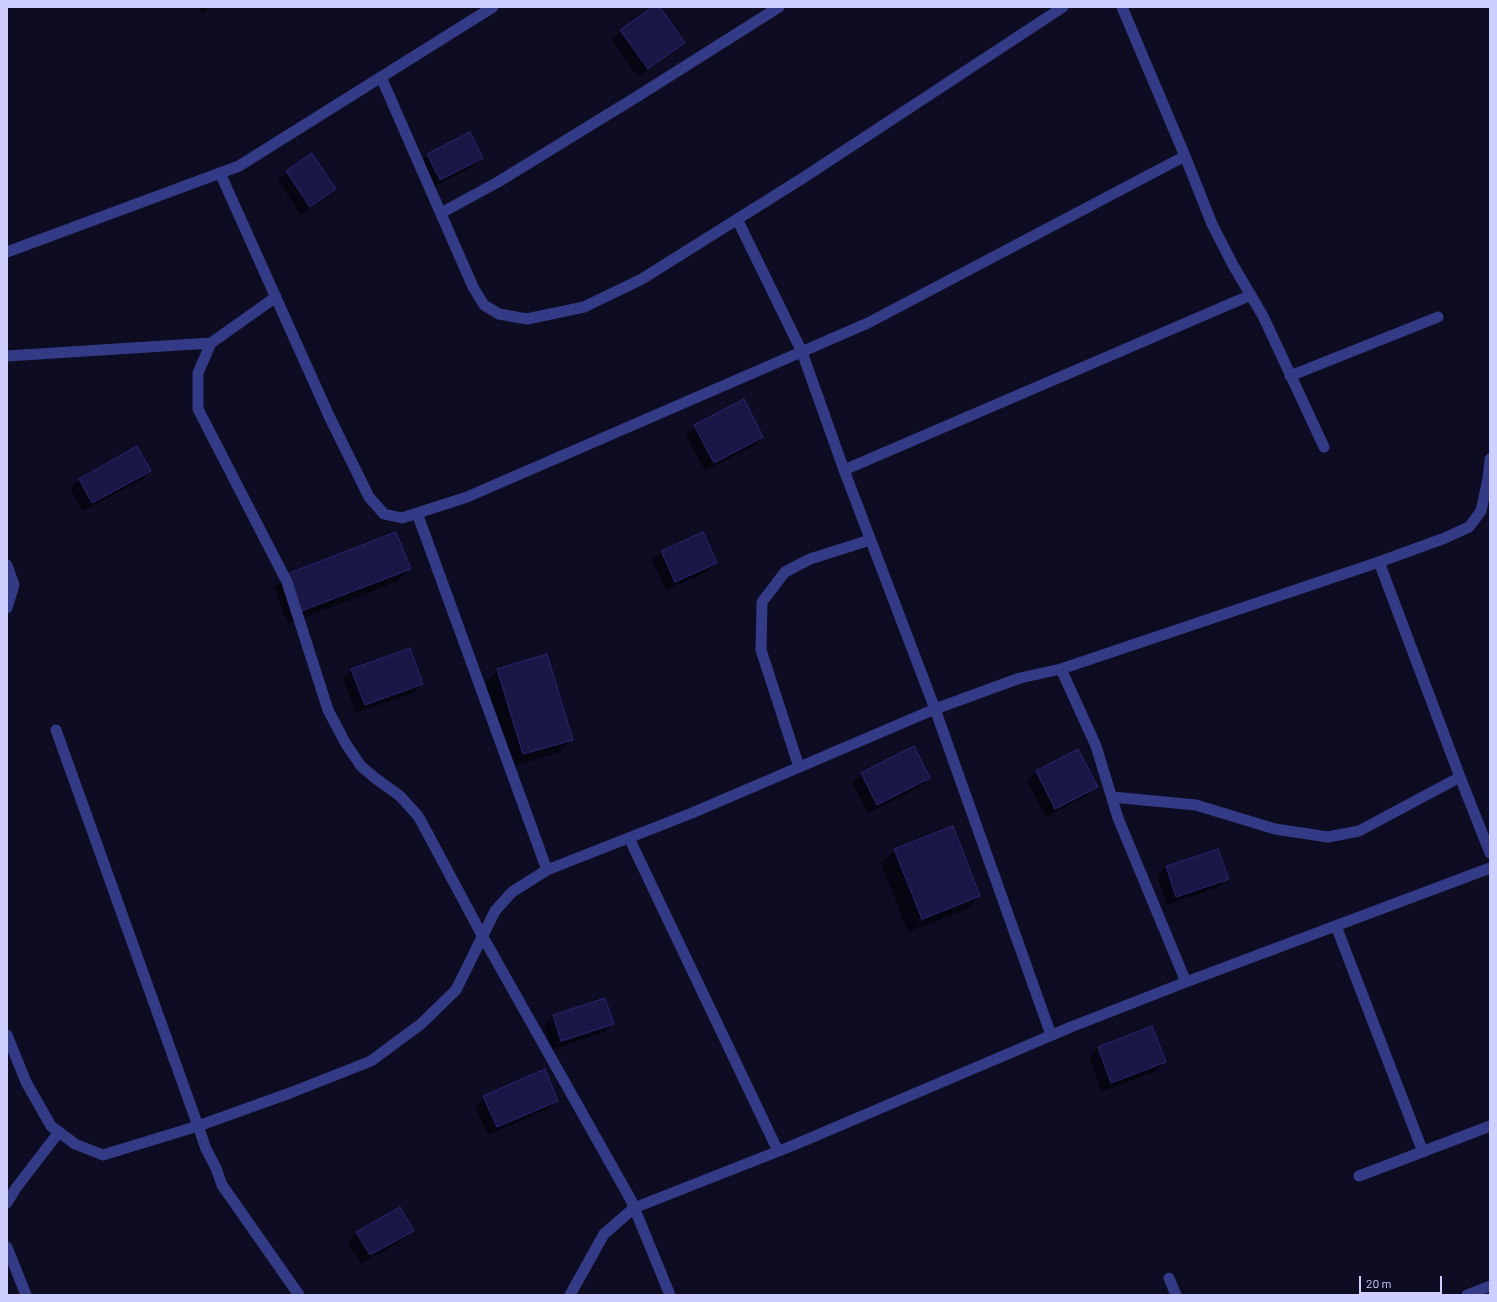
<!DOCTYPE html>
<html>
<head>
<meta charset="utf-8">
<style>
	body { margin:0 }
	#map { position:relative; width:1497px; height:1302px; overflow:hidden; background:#0d0c23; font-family:Barlow,sans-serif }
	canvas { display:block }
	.frame { position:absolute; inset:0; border:8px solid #cecfff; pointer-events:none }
	.scale { position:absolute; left:1359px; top:1276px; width:83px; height:18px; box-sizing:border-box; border:2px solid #cecfff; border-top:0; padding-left:5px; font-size:12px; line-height:14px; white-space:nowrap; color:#cecfff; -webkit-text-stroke:3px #0d0c23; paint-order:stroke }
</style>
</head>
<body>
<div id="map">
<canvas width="1497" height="1302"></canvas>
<div class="frame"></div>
<div class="scale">20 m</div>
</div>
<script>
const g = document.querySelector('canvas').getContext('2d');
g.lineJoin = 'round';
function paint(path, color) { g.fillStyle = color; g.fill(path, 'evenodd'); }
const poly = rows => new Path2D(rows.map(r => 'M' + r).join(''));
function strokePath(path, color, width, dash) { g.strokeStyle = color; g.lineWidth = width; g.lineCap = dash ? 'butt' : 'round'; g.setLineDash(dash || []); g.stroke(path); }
const shadow = poly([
	[196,7,210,7,203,14],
	[655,7,659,7,684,43,675,52,638,77,612,40,621,31],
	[470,133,482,158,473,167,431,188,418,164,427,155],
	[287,172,335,189,326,198,301,215,278,181],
	[695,426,762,437,753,446,705,471,686,435],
	[150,471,141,480,83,511,70,488,79,480],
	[702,533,716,563,707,572,666,590,652,560,661,551],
	[410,569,396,582,288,624,274,588,287,575],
	[352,670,422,684,413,693,356,713,343,679],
	[498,670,572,739,558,753,510,767,484,684],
	[913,748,929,778,920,787,868,813,852,783,861,774],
	[1078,750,1097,787,1088,795,1046,817,1027,781,1036,772],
	[895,850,979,896,966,910,908,932,881,863],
	[964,901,964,904,917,922,917,920],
	[1166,867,1227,879,1218,888,1167,905,1157,876],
	[605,999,613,1023,604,1032,552,1050,544,1025,553,1016],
	[604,1026,604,1028,557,1044,556,1042],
	[1152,1027,1165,1062,1156,1071,1102,1092,1089,1057,1098,1048],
	[484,1097,557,1100,548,1109,488,1135,475,1106],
	[412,1230,404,1239,361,1264,348,1242,357,1233]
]);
const building = poly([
	[653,7,660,7,685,43,648,69,620,30,653,7],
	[470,132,483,158,440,180,427,154,470,132],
	[312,153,336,189,310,207,286,171,312,153],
	[744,399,763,437,714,463,694,425,744,399],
	[137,446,151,471,92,503,79,479,137,446],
	[396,532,411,569,301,611,287,574,396,532],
	[703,532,717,563,675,582,661,551,703,532],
	[410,648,423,684,365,705,351,669,410,648],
	[547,654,573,740,523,754,497,669,547,654],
	[914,746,930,778,877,805,861,773,914,746],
	[1078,749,1098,787,1055,809,1036,771,1078,749],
	[953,826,980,896,922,919,894,849,953,826],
	[1218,849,1229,879,1176,897,1166,866,1218,849],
	[605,998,614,1024,561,1041,553,1015,605,998],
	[1152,1026,1166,1062,1111,1083,1098,1047,1152,1026],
	[545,1069,558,1101,497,1127,483,1096,545,1069],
	[400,1207,414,1231,370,1255,356,1232,400,1207]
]);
const minor = poly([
	[1122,7,1185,156,1212,224,1233,265,1263,316,1324,447],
	[381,77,473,287,484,305,499,314,527,319,584,307,642,279,806,176,1063,7],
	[220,173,330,418,369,497,384,514,402,518,467,497,868,323,1185,156],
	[441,213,498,182,638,96,779,7],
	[737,219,802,352,844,470,935,709,1051,1035],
	[276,297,211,343,198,373,198,409,287,582,328,710,346,744,361,766,375,778,400,796,418,816,422,823,483,937,631,1200,670,1295],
	[7,356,211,343],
	[1290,376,1438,317],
	[844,470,1251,295],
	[417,513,547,870],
	[1379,562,1460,777,1490,853],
	[7,565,14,585,7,608],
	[1061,669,1096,746,1118,818,1186,982],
	[56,730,198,1126,206,1149,216,1168,222,1185,299,1295],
	[799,767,761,650,762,602,785,572,810,559,870,540],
	[1112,797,1196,805,1275,829,1328,837,1359,831,1460,777],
	[629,838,778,1151],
	[1336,926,1423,1152],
	[7,1035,26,1082,51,1126,75,1144,103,1155,198,1126,290,1093,371,1061,421,1024,456,990,495,911,512,892,547,870,692,813,935,709,1020,678,1061,669,1379,562,1445,538,1469,527,1481,511,1488,479,1490,459],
	[1359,1176,1490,1126],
	[7,1203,16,1188,59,1132],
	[7,1247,26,1295],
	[1169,1278,1176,1295],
	[570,1295,604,1234,634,1208,794,1145,1071,1027,1186,982,1490,868],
	[1467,1295,1490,1286]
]);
const tertiary = poly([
	[7,252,239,166,493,7]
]);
paint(shadow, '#0007');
paint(building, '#1a1645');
strokePath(building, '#2b2673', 1);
strokePath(minor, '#333b86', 11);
strokePath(tertiary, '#333b86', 11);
</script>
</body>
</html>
